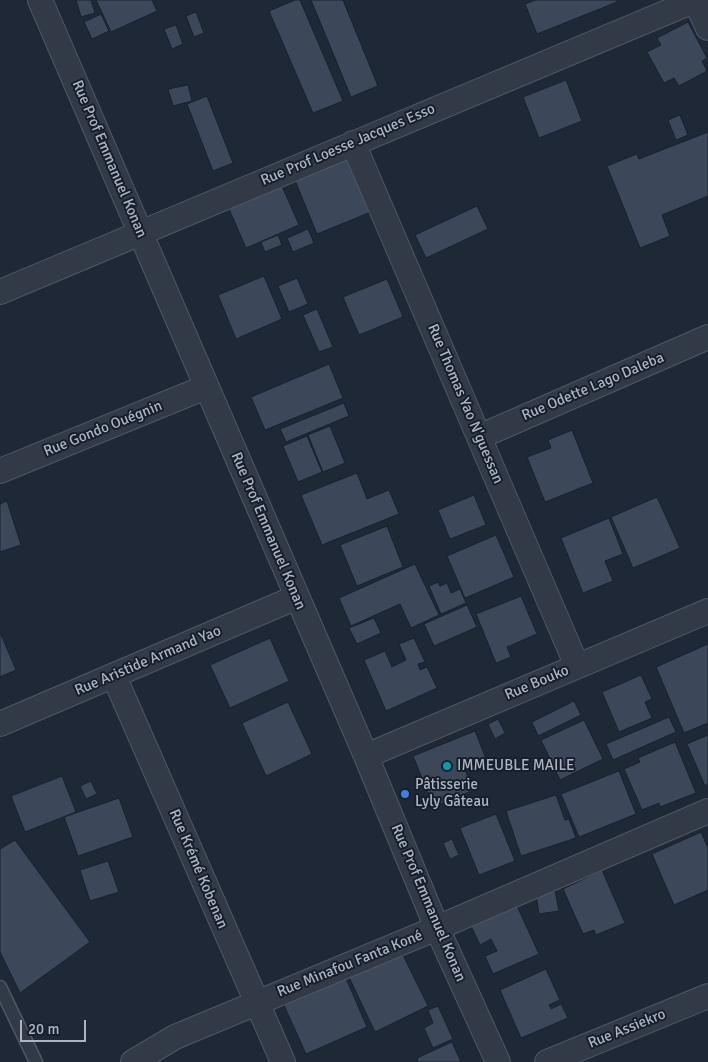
<!DOCTYPE html>
<html>
<head>
<meta charset="utf-8">
<style>
	body { margin:0 }
	#map { position:relative; width:708px; height:1062px; overflow:hidden; background:#1e2837; font-family:Signika,sans-serif }
	canvas { display:block }
	.scale { position:absolute; left:20px; top:1020px; width:66px; height:22px; box-sizing:border-box; border:2px solid #acb4c5; border-top:0; padding-left:6px; font-size:15px; line-height:18px; white-space:nowrap; color:#acb4c5; -webkit-text-stroke:4px #181f2c; paint-order:stroke }
</style>
</head>
<body>
<div id="map">
<canvas width="708" height="1062"></canvas>
<div class="scale">20 m</div>
</div>
<script>
const g = document.querySelector('canvas').getContext('2d');
g.lineJoin = 'round';
function paint(path, color) { g.fillStyle = color; g.fill(path, 'evenodd'); }
const poly = rows => new Path2D(rows.map(r => 'M' + r).join(''));
function strokePath(path, color, width, dash) { g.strokeStyle = color; g.lineWidth = width; g.lineCap = dash ? 'butt' : 'round'; g.setLineDash(dash || []); g.stroke(path); }
function drawText(font, color, halo, rows, align = 'center') {
  g.font = font + ' Signika,sans-serif'; g.lineWidth = 4; g.setLineDash([]); g.textBaseline = 'middle'; g.strokeStyle = halo; g.fillStyle = color; for (const [text, x, y, turn = 0] of rows) {
    g.save(); g.translate(x, y); g.rotate((+turn || 0) * Math.PI / 180); g.textAlign = isNaN(turn) ? turn : align; if (halo) g.strokeText(text, 0, 0); g.fillText(text, 0, 0); g.restore();
  }
}
const building = poly([
	[76,0,91,0,95,13,81,17,76,0],
	[96,0,152,0,157,11,111,32,96,0],
	[295,0,300,0,343,101,313,113,269,11,295,0],
	[311,0,343,0,378,86,351,97,311,0],
	[535,0,616,0,617,2,537,34,525,4,535,0],
	[196,12,204,33,194,37,186,16,196,12],
	[101,14,109,31,92,39,84,22,101,14],
	[688,22,707,58,702,61,707,71,679,86,674,78,664,83,647,52,661,45,657,38,688,22],
	[176,25,183,44,172,49,164,29,176,25],
	[566,80,582,121,539,138,523,97,566,80],
	[188,85,192,101,173,106,168,89,188,85],
	[207,96,233,163,213,171,187,104,207,96],
	[680,115,688,135,676,140,668,120,680,115],
	[708,132,708,196,662,215,670,236,640,248,607,166,637,154,639,159,708,132],
	[346,151,371,212,317,234,292,173,346,151],
	[282,186,299,225,246,248,229,209,282,186],
	[477,206,488,229,426,258,415,235,477,206],
	[308,229,314,243,293,252,287,238,308,229],
	[278,235,282,245,265,252,261,242,278,235],
	[264,276,282,319,236,339,218,295,264,276],
	[297,278,308,304,289,312,278,286,297,278],
	[387,279,403,317,359,335,343,297,387,279],
	[317,309,333,347,319,352,303,315,317,309],
	[329,364,343,398,265,430,251,397,329,364],
	[344,403,349,416,286,442,280,429,344,403],
	[330,426,345,463,323,472,308,435,330,426],
	[572,430,593,483,545,502,527,457,551,448,548,440,572,430],
	[307,436,322,472,298,482,283,446,307,436],
	[357,473,367,499,389,490,399,514,322,545,301,495,357,473],
	[474,495,486,525,450,539,438,510,474,495],
	[657,497,680,548,633,568,611,517,657,497],
	[7,501,21,545,0,552,0,504,7,501],
	[609,518,623,554,605,561,613,581,583,593,561,538,609,518],
	[387,526,403,567,357,586,340,545,387,526],
	[496,535,514,577,465,598,447,556,496,535],
	[415,564,439,615,411,628,400,604,351,626,339,598,415,564],
	[438,582,440,586,447,583,451,593,460,589,466,603,441,614,429,586,438,582],
	[521,596,537,634,507,647,511,657,496,663,476,614,521,596],
	[467,605,477,627,434,646,424,624,467,605],
	[374,618,381,633,357,644,349,628,374,618],
	[0,632,16,670,0,677,0,632],
	[270,638,289,681,230,708,210,665,270,638],
	[414,638,425,662,418,664,420,670,427,667,437,688,386,711,364,660,385,651,392,667,406,660,399,644,414,638],
	[708,644,708,723,684,733,656,667,708,644],
	[641,675,652,699,645,702,652,718,619,732,602,692,641,675],
	[574,701,581,715,538,736,532,722,574,701],
	[288,702,312,754,266,776,242,723,288,702],
	[669,717,676,732,613,760,606,744,669,717],
	[498,719,505,733,495,739,488,724,498,719],
	[584,720,603,759,560,780,541,740,584,720],
	[475,731,487,761,465,770,474,790,434,807,413,756,475,731],
	[708,735,708,784,705,786,687,744,708,735],
	[675,742,696,793,660,807,659,803,642,810,624,769,640,762,638,758,675,742],
	[619,771,636,814,579,837,561,794,619,771],
	[62,776,76,812,25,832,11,796,62,776],
	[91,781,97,794,86,799,80,786,91,781],
	[556,795,565,820,569,819,576,838,521,856,506,811,556,795],
	[119,798,133,837,78,856,64,817,119,798],
	[496,814,515,861,479,875,460,828,496,814],
	[701,832,708,848,708,890,674,905,652,854,701,832],
	[452,839,459,855,450,859,443,843,452,839],
	[15,840,90,942,20,993,0,952,0,849,15,840],
	[108,861,119,892,90,901,80,870,108,861],
	[602,870,625,923,596,935,594,930,583,934,563,889,602,870],
	[555,891,559,911,539,914,536,894,555,891],
	[517,906,539,954,493,974,485,956,497,951,491,939,480,945,471,926,517,906],
	[401,951,428,1006,375,1032,348,975,401,951],
	[546,969,560,1000,549,1005,551,1009,561,1004,568,1018,521,1038,500,990,546,969],
	[345,976,367,1027,306,1054,283,1003,345,976],
	[438,1006,453,1039,433,1048,424,1028,433,1023,428,1010,438,1006],
	[452,1042,461,1062,418,1062,417,1058,452,1042]
]);
const lane = poly([
	[0,987,36,1062]
]);
const street = poly([
	[40,0,366,756,437,928,498,1062],
	[695,0,708,28],
	[353,143,577,666],
	[0,292,696,0],
	[479,437,708,337],
	[0,471,206,387],
	[114,676,283,1062],
	[0,724,297,597],
	[366,756,708,611],
	[133,1062,175,1037,437,928,708,811],
	[547,1062,708,996]
]);
const markers = [
	[447,766,5,"#0f9aa8"],
	[405,794,5,"#3f7fe0"]
];
const streetNames = [
	["Rue Prof Loesse Jacques Esso",348,145,-23],
	["Rue Prof Emmanuel Konan",109,159,67],
	["Rue Odette Lago Daleba",593,387,-23],
	["Rue Thomas Yao N'guessan",465,404,67],
	["Rue Gondo Ouégnin",103,429,-22],
	["Rue Prof Emmanuel Konan",268,531,67],
	["Rue Aristide Armand Yao",148,661,-23],
	["Rue Bouko",537,683,-23],
	["Rue Krémé Kobenan",198,869,67],
	["Rue Prof Emmanuel Konan",428,903,67],
	["Rue Minafou Fanta Koné",350,964,-22],
	["Rue Assiekro",627,1029,-22]
];
const poiNames = [
	["IMMEUBLE MAILE",457,766],
	["Pâtisserie",415,785],
	["Lyly Gâteau",415,802]
];
paint(building, '#3c485a');
strokePath(building, '#19212e', 1);
strokePath(lane, '#4f5766', 15);
strokePath(street, '#4f5766', 26);
strokePath(lane, '#323a48', 12);
strokePath(street, '#323a48', 24);
for (const [x, y, r, color] of markers) { const dot = new Path2D(); dot.arc(x, y, r, 0, 2 * Math.PI); g.fillStyle = color; g.fill(dot); strokePath(dot, '#181f2c', 2); }
drawText('15px', '#acb4c5', '#181f2c', streetNames);
drawText('15px', '#acb4c5', '#181f2c', poiNames, 'left');
</script>
</body>
</html>
